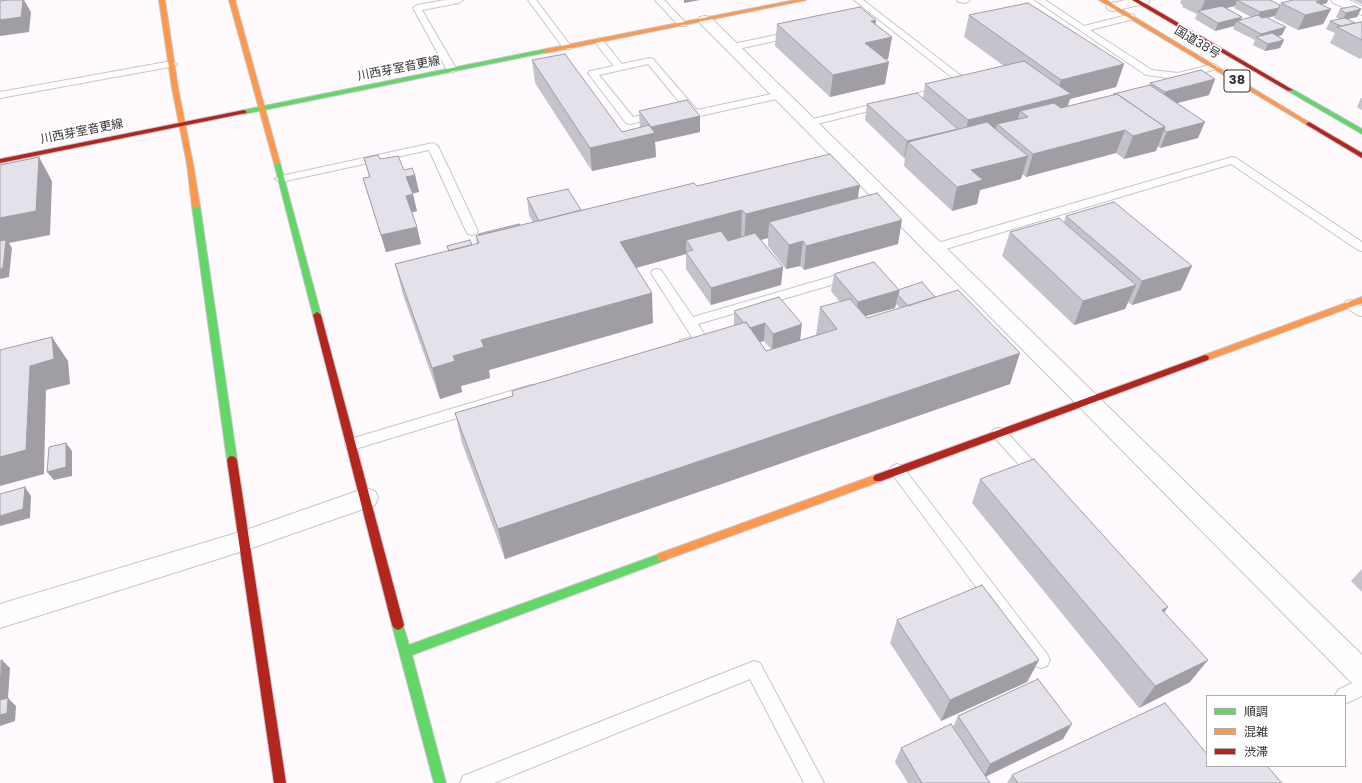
<!DOCTYPE html>
<html>
<head>
<meta charset="utf-8">
<style>
	body { margin:0 }
	#map { position:relative; width:1362px; height:783px; overflow:hidden; background:#fefafe; font-family:Poppins,"Noto Sans JP",sans-serif }
	canvas { display:block }
	.legend { position:absolute; left:1206px; top:695px; width:140px; height:72px; box-sizing:border-box; background:#fff; border:1px solid #aeadae; margin:0; padding:5px 7px; list-style:none; font-size:12px; color:#343134 }
	.legend li { display:flex; align-items:center; gap:8px; height:20px }
	.legend b { width:20px; border:1px solid #aeadae }
</style>
</head>
<body>
<div id="map">
<canvas width="1362" height="783"></canvas>
<ul class="legend">
<li><b style="height:5px;background:#63d668"></b>順調</li>
<li><b style="height:5px;background:#ff974d"></b>混雑</li>
<li><b style="height:5px;background:#b3261e"></b>渋滞</li>
</ul>
</div>
<script>
const g = document.querySelector('canvas').getContext('2d');
g.lineJoin = 'round';
const poly = rows => new Path2D(rows.map(r => 'M' + r).join(''));
function strokePath(path, color, width, dash) { g.strokeStyle = color; g.lineWidth = width; g.lineCap = dash ? 'butt' : 'round'; g.setLineDash(dash || []); g.stroke(path); }
function paint(path, color) { g.fillStyle = color; g.fill(path, 'evenodd'); }
function drawText(font, color, halo, rows, align = 'center') {
  g.font = font + ' Poppins,"Noto Sans JP",sans-serif'; g.lineWidth = 3.5; g.setLineDash([]); g.textBaseline = 'middle'; g.strokeStyle = halo; g.fillStyle = color; for (const [text, x, y, turn = 0] of rows) {
    g.save(); g.translate(x, y); g.rotate((+turn || 0) * Math.PI / 180); g.textAlign = isNaN(turn) ? turn : align; if (halo) g.strokeText(text, 0, 0); g.fillText(text, 0, 0); g.restore();
  }
}
const lane = poly([
	[445,0,463,0,459,3,422,10,457,70,452,73,447,70,413,8,417,5,445,0],
	[528,0,536,0,570,45,572,47,570,49,564,49,528,0],
	[655,0,664,0,685,22,686,24,685,26,679,26,655,0],
	[854,0,863,0,969,82,971,84,969,86,809,126,805,125,804,123,805,121,959,83,854,0],
	[957,0,970,0,966,3,958,2,957,0],
	[1035,0,1045,0,1084,26,1131,14,1134,15,1135,17,1134,19,1090,30,1152,70,1178,73,1214,64,1219,67,1217,69,1178,79,1146,75,1035,0],
	[795,31,800,34,798,36,733,50,728,47,733,44,795,31],
	[599,38,602,39,622,64,650,58,653,59,697,110,781,92,786,95,781,98,695,117,691,116,648,64,599,75,633,117,658,112,663,115,658,118,630,124,626,123,588,73,590,71,614,66,594,41,599,38],
	[172,61,177,64,175,66,0,98,0,92,172,61],
	[433,143,438,146,478,231,476,234,472,235,468,234,466,231,429,150,281,182,275,179,281,176,433,143],
	[1232,157,1236,158,1362,242,1362,251,1358,250,1231,164,939,251,935,252,931,251,929,248,931,245,1232,157],
	[657,269,661,270,693,317,851,271,855,272,857,275,855,278,698,324,707,339,705,342,685,348,680,346,678,343,680,340,692,337,651,273,653,270,657,269],
	[1351,300,1362,306,1362,316,1357,315,1346,307,1345,304,1346,301,1351,300],
	[531,385,536,386,538,390,536,394,352,450,347,448,345,444,347,440,531,385],
	[999,428,1004,429,1043,472,1046,476,1043,480,1038,482,1033,480,994,437,992,433,994,429,999,428],
	[897,464,902,466,1047,654,1050,660,1047,666,1041,668,1035,666,892,474,889,470,892,466,897,464],
	[754,661,760,663,824,783,804,783,750,679,494,783,460,783,463,776,754,661],
	[1362,678,1362,696,1345,704,1345,696,1335,696,1338,690,1362,678]
]);
const street = poly([
	[1126,0,1150,0,1148,3,1113,11,1108,10,1106,7,1108,4,1126,0],
	[1331,0,1349,0,1362,6,1362,15,1333,3,1331,0],
	[705,16,710,17,1362,655,1362,687,1352,683,700,23,698,20,700,17,705,16],
	[366,488,375,491,378,498,375,505,243,551,0,628,0,604,243,531,366,488]
]);
const fast = poly([
	[546,49,548,50,548,52,244,114,241,112,244,110,546,49],
	[1288,89,1292,89,1362,129,1362,134,1288,91,1288,89],
	[277,161,280,163,321,315,317,318,313,315,274,163,277,161],
	[193,204,196,204,200,206,237,460,235,463,232,464,229,463,227,460,192,206,193,204],
	[662,553,666,554,667,557,666,560,412,655,446,783,434,783,392,625,394,622,398,620,402,622,409,645,662,553]
]);
const slow = poly([
	[159,0,165,0,178,88,193,164,200,206,196,208,192,206,187,164,172,88,159,0],
	[229,0,235,0,280,163,279,164,275,164,274,163,229,0],
	[795,0,806,0,546,53,543,51,546,49,795,0],
	[1099,0,1106,0,1312,124,1309,126,1307,125,1099,0],
	[1362,297,1362,303,1208,360,1202,360,1201,358,1202,356,1362,297],
	[878,474,881,475,883,478,881,481,662,561,658,560,657,557,658,554,878,474]
]);
const jam = poly([
	[1132,0,1139,0,1293,90,1288,91,1132,0],
	[244,110,247,112,246,113,0,163,0,159,244,110],
	[1309,122,1362,153,1362,158,1307,125,1306,124,1309,122],
	[317,312,321,315,404,625,402,628,398,630,394,628,392,625,313,315,317,312],
	[1205,355,1208,356,1209,358,1208,360,881,481,875,481,873,478,875,475,1205,355],
	[232,456,235,457,237,460,286,783,274,783,227,460,229,457,232,456]
]);
const wall = poly([
	[1181,0,1271,0,1271,1,1280,5,1281,3,1327,3,1321,4,1331,9,1323,24,1298,30,1274,18,1275,16,1267,17,1282,35,1278,36,1284,40,1280,48,1265,51,1253,45,1255,40,1233,29,1234,26,1215,31,1195,19,1197,14,1182,7,1183,5,1180,3],
	[1235,6,1234,8,1251,17,1241,20,1242,17,1226,8],
	[1353,0,1362,0,1362,4],
	[1340,9,1361,9,1357,17,1348,19,1355,23,1362,22,1362,58,1360,59,1330,43,1335,33,1326,29,1330,21,1339,19,1336,17],
	[969,15,1124,64,1116,87,1070,99,1067,106,1149,86,1150,83,1215,79,1209,95,1177,103,1198,138,1160,148,1157,146,1156,151,1124,159,1116,153,1026,177,1022,174,1021,179,980,190,977,204,952,211,904,166,905,157,904,158,865,120,867,104,923,98,925,84,1004,66,964,37],
	[876,20,875,24,892,37,888,59,885,59,885,84,830,97,775,46,777,24],
	[532,60,622,132,640,128,639,111,700,116,700,132,655,142,656,157,592,171,535,83],
	[1361,98,1362,98,1362,110,1357,107],
	[364,158,380,159,415,175,419,192,412,193,417,211,411,212,421,244,386,252,368,195,363,178,369,177],
	[697,186,858,198,898,244,804,270,800,266,786,269,768,246,768,238,761,240,783,267,781,285,711,305,686,269,686,254,636,268,653,323,489,370,490,378,461,386,462,392,440,399,403,295,395,264,448,251,447,246,472,245,477,244,476,236,533,222,529,215,527,198,581,210],
	[1066,216,1181,290,1132,305,1128,302,1125,309,1074,325,1002,256,1010,232,1064,222],
	[834,274,898,290,1010,384,505,559,462,443,455,413,513,396,512,391,734,326,734,311,779,297,800,340,816,335,820,307,840,302,831,291],
	[896,304,900,308,867,318,865,316,895,308],
	[764,341,771,349,766,351,760,342],
	[980,479,1190,682,1139,708,972,503],
	[1362,569,1362,592,1351,581],
	[897,620,1039,660,1027,682,941,721,890,643],
	[958,716,1063,739,986,776,990,783,908,783,895,762,901,748,953,727],
	[1207,754,1282,783,1007,783,1012,775]
]);
const shadedWall = poly([
	[23,0,24,0,31,12,29,32,0,36,0,20],
	[684,0,700,0,684,3],
	[1205,0,1243,0,1237,0,1235,6,1202,14,1200,12],
	[1312,0,1328,0,1327,3,1320,5,1331,9,1323,24,1298,30],
	[1279,8,1275,16,1257,20,1260,12],
	[1361,9,1357,17,1343,20,1346,13],
	[1242,17,1240,23,1237,21,1234,26,1215,31,1218,23],
	[876,20,873,41,892,37,888,59,862,65,865,43,871,21],
	[1286,27,1282,35,1263,40,1259,38,1261,34],
	[1284,40,1280,48,1265,51,1268,44],
	[889,62,885,84,830,97,833,75],
	[1124,64,1116,87,1070,99,1064,117,1028,117,1020,111,1015,130,997,124,994,135,963,143,968,120,1056,98,1061,80],
	[1215,79,1209,95,1158,108,1165,92],
	[700,116,700,132,655,142,656,157,592,171,590,148,651,127],
	[1205,122,1198,138,1160,148,1167,132],
	[1165,127,1156,151,1124,159,1133,136],
	[958,129,954,145,908,142,905,157,904,158,907,141],
	[1125,130,1116,153,1026,177,1033,154],
	[1028,156,1021,179,980,190,977,204,952,211,957,187,971,170],
	[39,157,52,181,50,235,9,243,12,248,9,277,0,279,0,218],
	[415,175,419,192,410,194,406,177],
	[860,185,855,214,769,222,768,238,744,244,746,214],
	[413,194,417,211,410,213,406,196],
	[742,210,741,240,693,250,686,240,686,254,621,272,620,242],
	[902,220,898,244,804,270,806,246],
	[417,227,421,244,386,252,381,235],
	[803,241,800,266,786,269,789,245],
	[1192,266,1181,290,1132,305,1142,281],
	[783,267,781,285,711,305,711,288],
	[1136,285,1125,309,1074,325,1083,301],
	[899,290,895,308,855,319,858,302],
	[652,293,653,323,489,370,490,378,461,386,462,392,440,399,432,368,481,340],
	[765,323,764,341,747,346,748,329],
	[802,324,800,341,772,351,773,334],
	[52,337,68,361,70,384,46,390,44,474,0,486,0,457,30,366],
	[1020,353,1010,384,505,559,498,529],
	[66,443,72,451,72,476,54,480,47,472],
	[25,487,31,496,30,518,0,526,0,516],
	[1168,607,1153,629,1162,610],
	[2,660,10,668,8,698,16,706,15,721,0,726,0,686],
	[1039,660,1027,682,941,721,950,700],
	[1208,660,1190,682,1139,708,1155,686],
	[1072,724,1063,739,983,778,990,764]
]);
const building = poly([
	[7,0,23,0,21,17,0,20,0,1,7,0],
	[1237,0,1270,0,1280,5,1279,8,1260,12,1237,0],
	[1293,0,1322,0,1316,2,1331,9,1305,15,1281,3,1293,0],
	[1028,3,1124,64,1061,80,969,15,1028,3],
	[1222,6,1242,17,1218,23,1198,11,1222,6],
	[1354,6,1361,9,1346,13,1340,9,1354,6],
	[860,7,876,20,871,21,892,37,865,43,889,62,833,75,777,24,860,7],
	[1258,15,1262,18,1266,17,1286,27,1261,34,1237,21,1258,15],
	[1345,18,1355,23,1341,26,1330,21,1345,18],
	[1361,22,1362,22,1362,40,1337,27,1361,22],
	[1272,33,1284,40,1268,44,1256,37,1272,33],
	[565,54,622,132,649,125,655,133,590,148,532,60,565,54],
	[1024,61,1071,94,968,120,925,84,1024,61],
	[1201,70,1215,79,1165,92,1150,83,1201,70],
	[1150,85,1205,122,1167,132,1164,130,1165,127,1117,94,1114,95,1113,94,1150,85],
	[917,93,958,129,907,141,867,104,917,93],
	[1117,94,1165,127,1133,136,1125,130,1033,154,997,124,1028,117,1020,111,1054,103,1061,108,1117,94],
	[687,100,700,116,651,127,639,111,687,100],
	[987,122,1028,156,971,170,983,180,957,187,908,142,987,122],
	[830,154,860,185,746,214,742,210,620,242,652,293,481,340,484,347,453,356,455,361,432,368,395,264,479,243,476,236,694,183,697,186,830,154],
	[378,155,380,159,398,156,404,170,412,168,415,175,406,177,413,194,406,196,417,227,381,235,363,178,370,177,364,158,378,155],
	[39,157,36,211,0,218,0,165,39,157],
	[568,189,581,210,539,221,527,198,568,189],
	[877,193,902,220,806,246,803,241,789,245,769,222,877,193],
	[1114,202,1192,266,1142,281,1066,216,1114,202],
	[1059,218,1136,285,1083,301,1010,232,1059,218],
	[519,224,520,225,479,235,478,234,519,224],
	[721,231,728,241,755,233,783,267,711,288,686,252,693,250,686,240,721,231],
	[6,240,3,268,0,269,0,241,6,240],
	[470,240,472,245,449,251,447,246,470,240],
	[874,262,899,290,858,302,834,274,874,262],
	[922,282,935,297,908,306,898,295,899,290,898,290,922,282],
	[958,290,1020,353,498,529,455,413,513,396,512,391,746,322,766,351,837,329,820,307,850,299,867,318,958,290],
	[779,297,802,324,773,334,765,323,750,328,746,322,744,323,734,311,779,297],
	[52,337,54,359,30,366,26,450,0,457,0,350,52,337],
	[66,443,66,467,47,472,49,447,66,443],
	[1034,459,1168,607,1162,610,1208,660,1155,686,980,479,1034,459],
	[25,487,23,509,0,516,0,494,25,487],
	[982,585,1039,660,950,700,897,620,982,585],
	[2,660,0,686,0,661,2,660],
	[1038,679,1072,724,990,764,958,716,1038,679],
	[8,698,7,713,0,715,0,700,8,698],
	[1165,703,1207,754,1207,766,1267,766,1282,783,1018,783,1012,775,1165,703],
	[951,724,990,783,922,783,901,748,951,724]
]);
const farStreetnames = [
	["国道38号",1197,43,31],
	["川西芽室音更線",399,69,-11],
	["川西芽室音更線",82,132,-11]
];
const shields = [
	[1237,81,26]
];
const shieldNames = [
	["38",1237,81]
];
strokePath(lane, '#c9c6c9', 2);
strokePath(street, '#c9c6c9', 2);
strokePath(fast, '#c9c6c9', 2);
strokePath(slow, '#c9c6c9', 2);
strokePath(jam, '#c9c6c9', 2);
paint(lane, '#fffeff');
paint(street, '#fffeff');
paint(fast, '#63d668');
paint(slow, '#ff974d');
paint(jam, '#b3261e');
paint(wall, '#c4c2ca');
paint(shadedWall, '#a09ea4');
paint(building, '#e4e1eb');
strokePath(building, '#a09ea4', 1);
drawText('12px', '#343134', '#fff', farStreetnames);
for (const [x, y, w] of shields) { const box = new Path2D(); box.roundRect(x - w / 2, y - 11, w, 22, 3); g.fillStyle = '#fff'; g.fill(box); strokePath(box, '#343134', 1); }
drawText('bold 13px', '#343134', null, shieldNames);
</script>
</body>
</html>
